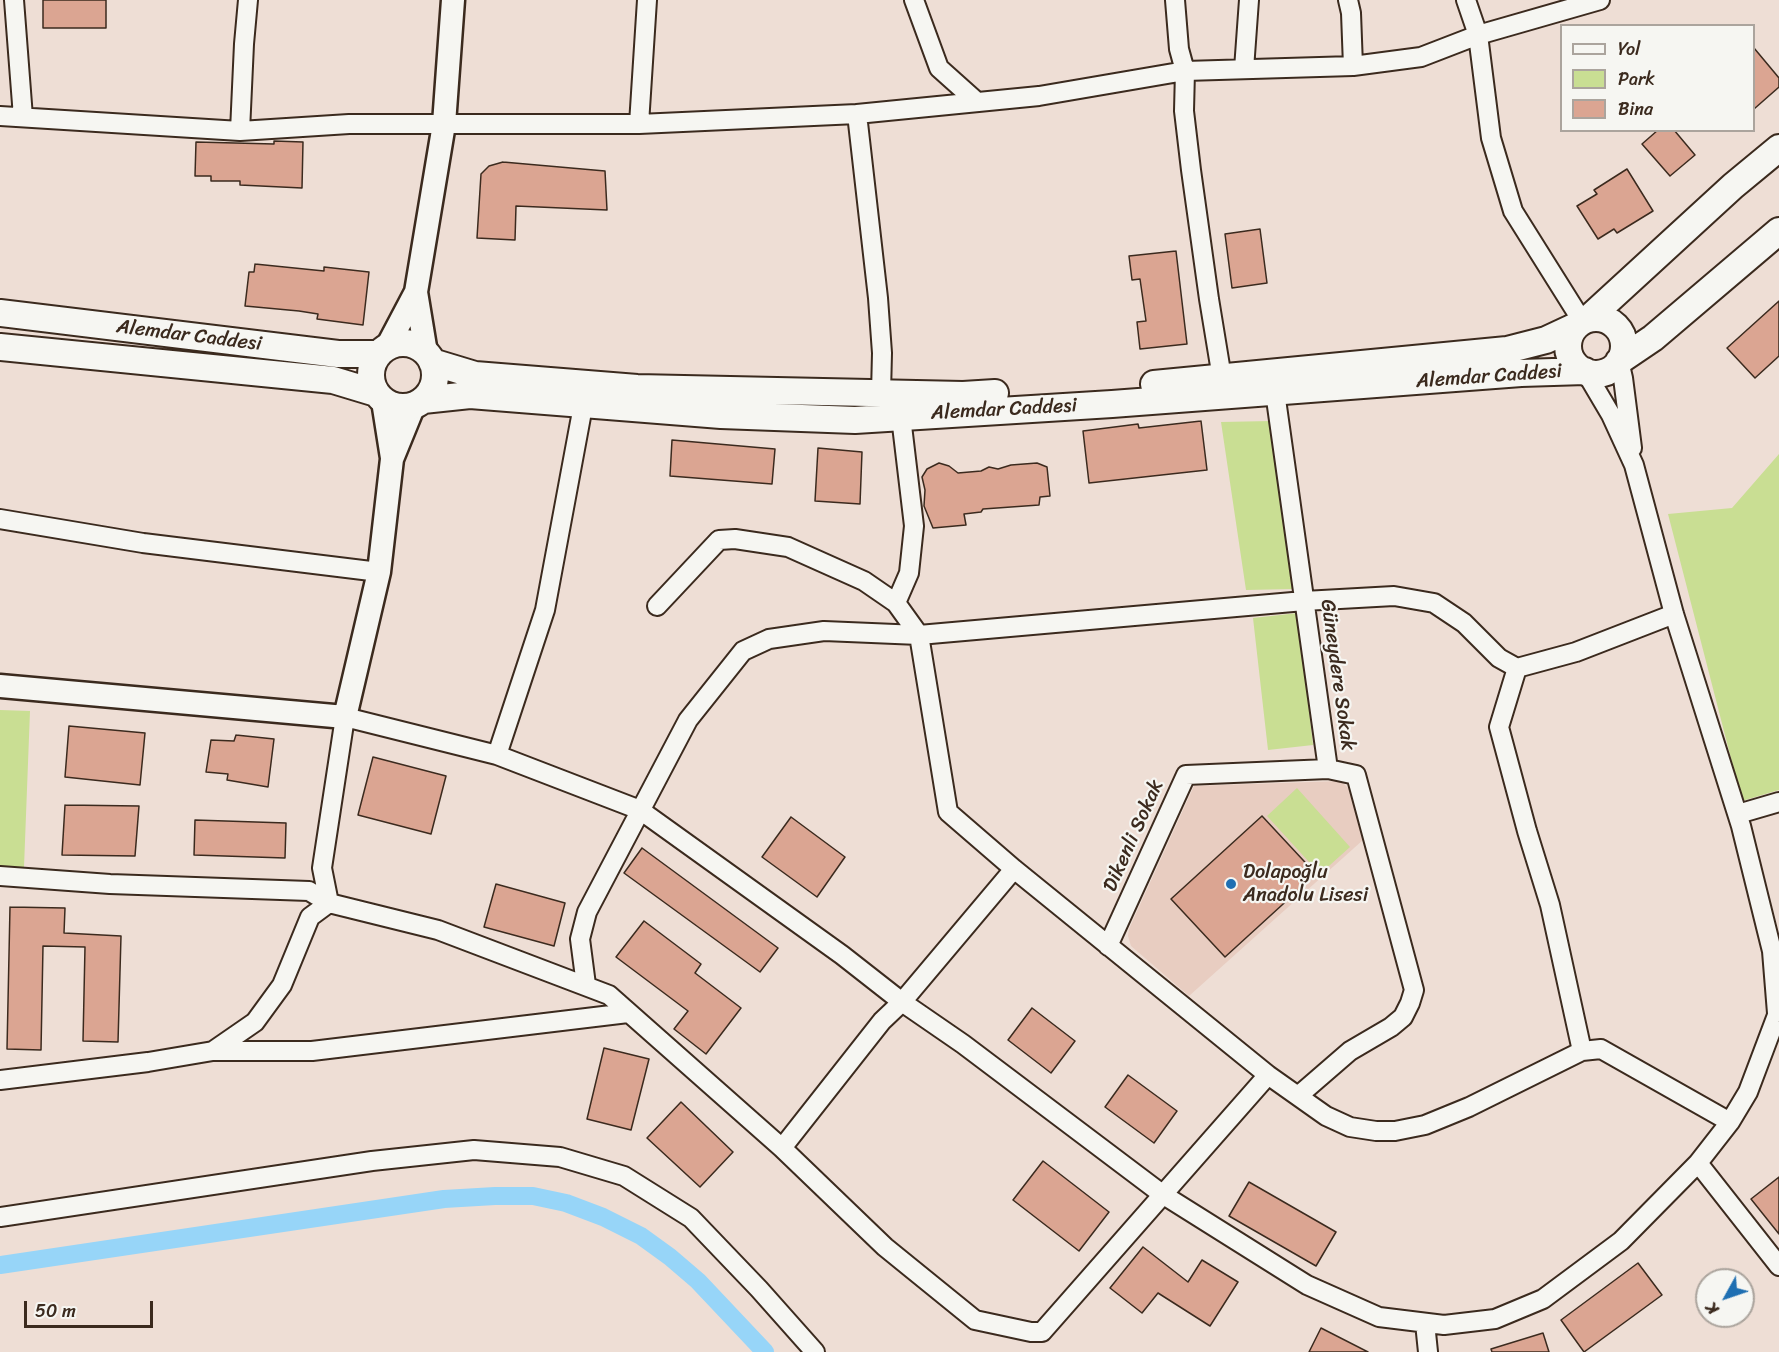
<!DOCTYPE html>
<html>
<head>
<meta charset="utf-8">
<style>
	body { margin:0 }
	#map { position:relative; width:1779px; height:1352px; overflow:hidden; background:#eeded5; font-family:Sriracha,sans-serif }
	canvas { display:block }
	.legend { position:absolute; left:1560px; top:24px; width:195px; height:108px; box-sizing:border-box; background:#f6f6f2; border:2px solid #aba49d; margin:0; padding:8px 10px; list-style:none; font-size:18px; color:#3b2a1e }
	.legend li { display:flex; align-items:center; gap:12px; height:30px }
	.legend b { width:30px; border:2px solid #aba49d }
	.north { position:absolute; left:1695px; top:1268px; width:60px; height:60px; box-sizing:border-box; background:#f6f6f2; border:2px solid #aba49d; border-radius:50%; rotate:230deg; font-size:16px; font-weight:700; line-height:24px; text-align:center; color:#3b2a1e }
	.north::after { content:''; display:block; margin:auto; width:21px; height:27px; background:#1f6fb2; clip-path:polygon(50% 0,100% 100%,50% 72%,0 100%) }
	.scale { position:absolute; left:24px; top:1301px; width:129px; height:27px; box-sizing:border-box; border:3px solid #3b2a1e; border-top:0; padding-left:8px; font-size:18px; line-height:21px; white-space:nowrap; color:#3b2a1e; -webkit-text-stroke:4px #f6f6f2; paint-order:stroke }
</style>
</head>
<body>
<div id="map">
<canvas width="1779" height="1352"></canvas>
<ul class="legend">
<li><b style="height:8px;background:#f6f6f2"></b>Yol</li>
<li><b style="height:16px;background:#c9de93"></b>Park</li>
<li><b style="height:16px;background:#dba592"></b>Bina</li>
</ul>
<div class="north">K</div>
<div class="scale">50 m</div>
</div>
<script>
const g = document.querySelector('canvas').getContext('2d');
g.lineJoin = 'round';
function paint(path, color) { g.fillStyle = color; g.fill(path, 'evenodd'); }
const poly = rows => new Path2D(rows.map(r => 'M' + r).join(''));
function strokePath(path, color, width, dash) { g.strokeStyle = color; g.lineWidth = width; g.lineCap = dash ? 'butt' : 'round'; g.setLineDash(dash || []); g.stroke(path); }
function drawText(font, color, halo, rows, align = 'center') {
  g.font = font + ' Sriracha,sans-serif'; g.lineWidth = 4.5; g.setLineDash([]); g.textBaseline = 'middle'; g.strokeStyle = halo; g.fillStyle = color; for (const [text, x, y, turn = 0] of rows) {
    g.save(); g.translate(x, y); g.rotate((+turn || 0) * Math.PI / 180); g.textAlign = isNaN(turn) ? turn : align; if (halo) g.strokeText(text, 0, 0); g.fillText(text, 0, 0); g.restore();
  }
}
const built = poly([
	[1341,781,1349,789,1363,840,1189,996,1131,946,1128,936,1129,929,1194,786]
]);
const green = poly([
	[1271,421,1294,589,1246,590,1221,422],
	[1779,454,1779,790,1742,801,1668,514,1732,508],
	[1298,613,1313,745,1268,750,1253,618],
	[0,710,30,711,24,867,0,867],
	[1297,788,1350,847,1320,874,1267,816]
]);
const canal = poly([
	[0,1265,444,1199,495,1196,533,1196,566,1203,603,1217,641,1236,670,1257,698,1281,765,1352]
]);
const building = poly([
	[43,0,106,0,106,28,43,28,43,0],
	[1754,48,1779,78,1779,87,1754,109,1754,48],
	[1658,130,1674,130,1695,155,1670,176,1642,144,1658,130],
	[274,141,303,142,302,188,240,185,240,181,211,181,211,176,195,176,196,142,274,144,274,141],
	[503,162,605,171,607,210,516,206,515,240,477,238,481,174,489,166,503,162],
	[1627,169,1653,211,1617,233,1614,229,1598,239,1577,206,1597,194,1594,190,1627,169],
	[1260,229,1267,283,1232,288,1225,234,1260,229],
	[1176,251,1187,344,1140,349,1137,322,1146,321,1140,279,1132,280,1129,256,1176,251],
	[255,264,324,271,324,267,369,272,363,325,317,319,318,314,299,311,245,306,249,272,254,272,255,264],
	[1779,301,1779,356,1755,378,1727,348,1779,301],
	[1201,421,1207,470,1089,483,1083,431,1138,424,1139,428,1201,421],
	[672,440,775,449,772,484,670,476,672,440],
	[818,448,862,452,860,504,815,501,818,448],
	[939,463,949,466,958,473,981,471,989,467,998,469,1011,465,1037,463,1047,467,1050,496,1040,497,1039,505,983,509,981,512,964,514,966,525,933,528,924,506,925,490,922,477,927,469,939,463],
	[69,726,145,733,140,785,65,777,69,726],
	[236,735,274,739,268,787,227,780,228,774,206,772,211,740,234,741,236,735],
	[373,757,446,776,431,834,358,815,373,757],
	[65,805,139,806,135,856,62,855,65,805],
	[1262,816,1316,874,1225,957,1171,899,1262,816],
	[791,817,845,857,817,897,762,857,791,817],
	[195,820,286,823,285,858,194,855,195,820],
	[642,848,778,948,760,972,624,873,642,848],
	[496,884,565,903,554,946,484,927,496,884],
	[10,907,65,908,64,933,121,936,118,1042,83,1041,85,947,43,946,41,1050,7,1049,10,907],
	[644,921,701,964,695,973,741,1008,706,1054,674,1029,688,1011,616,957,644,921],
	[1032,1008,1075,1041,1051,1073,1008,1040,1032,1008],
	[604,1048,649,1059,631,1130,587,1119,604,1048],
	[1128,1075,1177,1111,1154,1143,1105,1107,1128,1075],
	[681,1102,733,1152,700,1187,647,1138,681,1102],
	[1043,1161,1109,1212,1079,1251,1013,1200,1043,1161],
	[1779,1177,1779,1234,1751,1199,1779,1177],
	[1249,1182,1336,1232,1316,1266,1229,1216,1249,1182],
	[1143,1247,1188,1282,1202,1260,1238,1282,1210,1326,1158,1293,1142,1313,1110,1288,1143,1247],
	[1638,1263,1662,1295,1584,1352,1561,1320,1638,1263],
	[1321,1328,1368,1352,1309,1352,1321,1328],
	[1543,1333,1549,1352,1492,1352,1491,1349,1543,1333]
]);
const minor = poly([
	[14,0,23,117],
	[914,0,939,68,977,102],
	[1175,0,1179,49,1185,71,1184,111,1191,170,1209,299,1222,378],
	[1348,0,1351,13,1353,66],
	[1466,0,1478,35,1491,138,1513,211,1582,321],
	[1244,69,1249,0],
	[857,114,878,298,882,353,881,393],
	[0,116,240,131,349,124,639,124,857,114,1039,96,1185,71,1353,66,1421,57,1478,35,1600,0],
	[639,124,647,0],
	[240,131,244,44,248,0],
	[1619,361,1623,378,1632,448],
	[1585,371,1611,415,1634,465,1674,614,1741,826,1772,951,1777,1013],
	[1275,392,1328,769,1356,775,1414,990,1410,1003,1403,1017,1391,1027,1350,1051,1298,1096],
	[901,417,914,526,909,573,896,603,919,635,1304,601,1394,596,1434,603,1464,623,1499,658,1517,668,1576,652,1674,614],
	[0,519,143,543,379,572],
	[657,606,719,540,735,539,788,547,864,581,896,603],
	[1517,668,1499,727,1527,831,1550,905,1582,1051],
	[497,755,545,610,583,406],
	[1738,814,1779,802],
	[0,876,110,884,309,891,329,903,322,868,345,717,497,755,640,810,842,955,902,1002,963,1044,1162,1194,1307,1285,1379,1317,1444,1325,1495,1319,1543,1299,1621,1241,1698,1163,1730,1122,1748,1092,1779,1010],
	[1108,946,1186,775,1328,769],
	[586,985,580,939,587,912,688,720,743,651,769,639,824,631,919,635,948,812,1014,869,1268,1075,1326,1116,1350,1127,1376,1131,1395,1131,1425,1125,1469,1107,1582,1051,1601,1049,1730,1122],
	[213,1051,255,1022,282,985,310,917,329,903,438,930,609,995,782,1148,885,1247,975,1320,1031,1332,1042,1332,1268,1075],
	[0,1080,148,1062,213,1051,312,1051,628,1013],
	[782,1148,882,1021,902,1002,1014,869],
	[1698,1163,1779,1266],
	[0,1217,372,1161,474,1150,560,1157,624,1176,691,1218,759,1289,815,1352],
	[1425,1323,1428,1352]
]);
const tertiary = poly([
	[387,347,416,292],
	[426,353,416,292,444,124,453,0],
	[383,401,392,458],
	[0,686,345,717,379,572,392,459,414,405]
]);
const secondary = poly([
	[0,313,338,354,379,354],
	'1568 346a28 28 0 1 1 56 0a28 28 0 1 1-56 0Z',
	[1588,319,1733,186,1779,148],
	'371 375a32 32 0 1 1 64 0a32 32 0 1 1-64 0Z',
	[0,347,333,380,376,393],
	[1619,361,1653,338,1779,231],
	[432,362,475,375,637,388,963,395,995,393],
	[1154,384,1507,350,1546,340,1576,326],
	[423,400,470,395,721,415,855,420,1112,404,1521,373,1585,371]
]);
const markers = [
	[1231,884,6,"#1f6fb2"]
];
const streetNames = [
	["Alemdar Caddesi",189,336,7],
	["Alemdar Caddesi",1489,377,-4],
	["Alemdar Caddesi",1004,410,-3],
	["Güneydere Sokak",1337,675,82],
	["Dikenli Sokak",1134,836,-66]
];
const poiNames = [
	["Dolapoğlu",1243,873],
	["Anadolu Lisesi",1243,896]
];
paint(built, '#e8cdc1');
paint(green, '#c9de93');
strokePath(canal, '#97d5f8', 18);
paint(building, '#dba592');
strokePath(building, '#3b2a1e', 1.5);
strokePath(minor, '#3b2a1e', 22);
strokePath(tertiary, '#3b2a1e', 27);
strokePath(secondary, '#3b2a1e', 30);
strokePath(minor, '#f6f6f2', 18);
strokePath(tertiary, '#f6f6f2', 22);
strokePath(secondary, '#f6f6f2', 26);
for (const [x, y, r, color] of markers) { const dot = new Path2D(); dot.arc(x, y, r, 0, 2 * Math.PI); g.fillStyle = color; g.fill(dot); strokePath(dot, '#f6f6f2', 2); }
drawText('20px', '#3b2a1e', '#f6f6f2', streetNames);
drawText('20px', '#3b2a1e', '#f6f6f2', poiNames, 'left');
</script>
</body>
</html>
